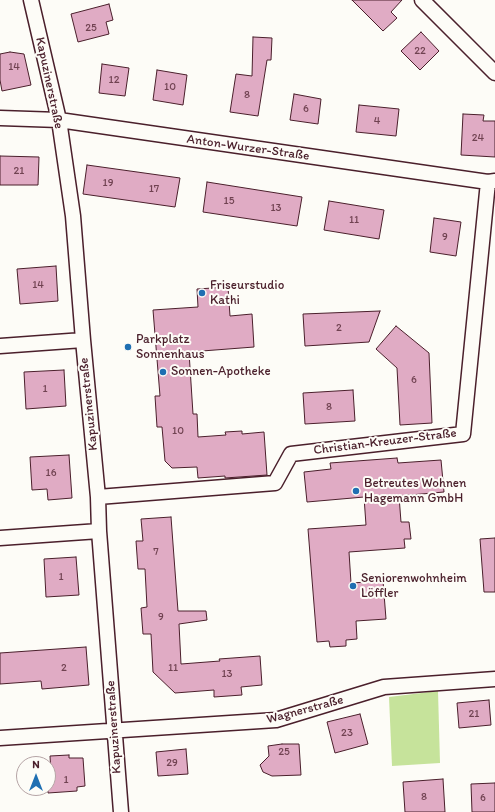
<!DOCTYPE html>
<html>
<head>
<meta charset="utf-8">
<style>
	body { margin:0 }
	#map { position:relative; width:495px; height:812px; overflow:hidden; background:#fdfcf7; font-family:Itim,sans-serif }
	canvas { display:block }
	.north { position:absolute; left:16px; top:756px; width:40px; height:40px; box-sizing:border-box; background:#fdfcf7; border:1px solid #b5a4a5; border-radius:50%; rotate:0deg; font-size:11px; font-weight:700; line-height:16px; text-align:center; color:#4a1f2b }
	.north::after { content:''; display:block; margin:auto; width:14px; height:18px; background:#1f6fb2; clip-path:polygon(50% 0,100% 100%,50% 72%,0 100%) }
</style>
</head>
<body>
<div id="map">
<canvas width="495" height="812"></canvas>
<div class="north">N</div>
</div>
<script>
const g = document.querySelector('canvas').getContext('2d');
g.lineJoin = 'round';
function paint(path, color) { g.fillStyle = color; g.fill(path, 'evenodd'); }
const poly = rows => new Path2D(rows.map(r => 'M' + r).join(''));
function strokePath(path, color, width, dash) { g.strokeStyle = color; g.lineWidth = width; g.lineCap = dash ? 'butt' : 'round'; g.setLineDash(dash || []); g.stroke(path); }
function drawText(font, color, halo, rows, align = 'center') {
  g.font = font + ' Itim,sans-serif'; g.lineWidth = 4; g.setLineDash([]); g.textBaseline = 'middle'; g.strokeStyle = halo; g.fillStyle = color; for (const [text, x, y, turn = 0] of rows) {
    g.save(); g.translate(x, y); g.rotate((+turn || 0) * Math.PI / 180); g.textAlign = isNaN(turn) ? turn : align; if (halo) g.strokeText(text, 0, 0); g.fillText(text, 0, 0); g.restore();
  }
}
const green = poly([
	[438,691,440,763,392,766,389,697]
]);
const building = poly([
	[352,0,402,0,391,12,397,18,383,31,352,0],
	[109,4,113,20,106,22,109,34,78,42,71,14,109,4],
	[421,32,439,51,420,70,401,51,421,32],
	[253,37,272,38,271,60,267,60,258,116,230,112,236,74,252,76,253,37],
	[10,52,24,54,31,85,2,91,0,80,0,54,10,52],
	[102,64,129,68,125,96,99,93,102,64],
	[157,70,187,75,183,105,153,100,157,70],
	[294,94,321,99,318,124,290,120,294,94],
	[359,105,399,109,396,136,356,132,359,105],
	[463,114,484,115,483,121,495,121,495,157,461,155,463,114],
	[0,156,39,157,38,185,0,185,0,156],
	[87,165,180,178,175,207,83,194,87,165],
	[207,182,302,197,297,226,203,212,207,182],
	[329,201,384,210,379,239,324,230,329,201],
	[434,218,461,222,456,256,430,252,434,218],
	[56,266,58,301,20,304,17,269,56,266],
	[228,287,230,316,252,314,254,347,189,352,193,414,197,414,198,437,226,435,225,432,242,431,242,434,264,432,267,475,225,478,225,476,198,478,197,467,172,468,165,461,162,427,157,427,155,396,160,396,153,310,198,307,197,289,228,287],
	[380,311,369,342,305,346,303,314,380,311],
	[396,326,429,353,432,423,400,425,397,368,376,349,396,326],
	[64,370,66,406,26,409,24,372,64,370],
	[353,390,355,421,305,424,303,393,353,390],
	[69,455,72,498,48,500,47,489,32,490,30,457,69,455],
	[397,458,398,463,441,460,444,492,399,496,401,522,409,522,411,539,404,539,405,548,349,552,351,583,383,581,386,619,356,621,357,639,346,640,346,646,330,647,329,641,317,642,308,529,366,525,364,497,307,502,304,472,331,469,330,463,397,458],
	[171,517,178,611,206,611,207,620,179,624,181,664,220,661,219,659,260,656,262,685,241,687,242,695,214,697,214,690,175,693,153,672,151,634,143,634,141,608,147,607,145,569,138,569,136,541,143,541,141,519,171,517],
	[495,538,495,592,484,592,480,539,495,538],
	[76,557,79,595,46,597,44,559,76,557],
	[86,647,89,685,42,689,41,681,0,684,0,653,86,647],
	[489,700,491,725,459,728,457,703,489,700],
	[360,714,368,744,335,753,327,722,360,714],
	[282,744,299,744,301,775,272,776,263,772,260,765,269,756,268,746,282,744],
	[186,749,188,774,158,776,156,752,186,749],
	[69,755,69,758,83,758,85,786,77,787,77,791,48,793,48,774,51,773,50,756,69,755],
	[443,779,445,812,405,812,403,782,443,779],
	[495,783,495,812,472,812,471,784,495,783]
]);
const street = poly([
	[31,0,59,120,73,216,83,340,98,497,99,531,121,812],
	[422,0,495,73],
	[0,118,59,120,488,182,495,181],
	[0,346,83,340],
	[98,497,275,483,291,454,463,434,488,182],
	[0,538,99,531],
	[0,738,276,720,384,687,495,679]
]);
const markers = [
	[202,293,4,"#1f6fb2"],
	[128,347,4,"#1f6fb2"],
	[163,372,4,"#1f6fb2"],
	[356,491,4,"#1f6fb2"],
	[353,586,4,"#1f6fb2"]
];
const numberNames = [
	["25",91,28],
	["22",420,51],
	["14",14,67],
	["12",114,80],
	["10",170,87],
	["8",247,95],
	["6",306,109],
	["4",377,121],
	["24",478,138],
	["21",19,171],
	["19",108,183],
	["17",154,189],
	["15",229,201],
	["13",276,208],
	["11",354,220],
	["9",445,237],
	["14",38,285],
	["2",339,328],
	["6",414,380],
	["1",45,389],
	["8",329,407],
	["10",178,431],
	["16",51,473],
	["7",156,552],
	["1",61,577],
	["9",161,617],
	["2",64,668],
	["11",173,668],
	["13",227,674],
	["21",474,714],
	["23",347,733],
	["25",284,752],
	["29",172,763],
	["1",66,780],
	["8",424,797],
	["6",483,798]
];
const streetNames = [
	["Kapuzinerstraße",49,83,78],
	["Anton-Wurzer-Straße",248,148,8],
	["Kapuzinerstraße",89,404,-96],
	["Christian-Kreuzer-Straße",385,442,-7],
	["Wagnerstraße",305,710,-15],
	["Kapuzinerstraße",114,727,-94]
];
const poiNames = [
	["Friseurstudio",210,286],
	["Kathi",210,301],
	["Parkplatz",136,340],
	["Sonnenhaus",136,355],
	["Sonnen-Apotheke",171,372],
	["Betreutes Wohnen",364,484],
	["Hagemann GmbH",364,499],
	["Seniorenwohnheim",361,579],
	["Löffler",361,594]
];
paint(green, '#c6e39b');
paint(building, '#e0abc4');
strokePath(building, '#4a1f2b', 1);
strokePath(street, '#4a1f2b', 17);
strokePath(street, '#fdfcf7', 14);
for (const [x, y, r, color] of markers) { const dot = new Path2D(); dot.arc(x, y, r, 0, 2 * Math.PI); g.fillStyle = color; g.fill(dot); strokePath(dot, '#fdfcf7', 1.5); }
drawText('11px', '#704251', null, numberNames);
drawText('13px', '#4a1f2b', '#fdfcf7', streetNames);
drawText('13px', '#4a1f2b', '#fdfcf7', poiNames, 'left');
</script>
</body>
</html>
